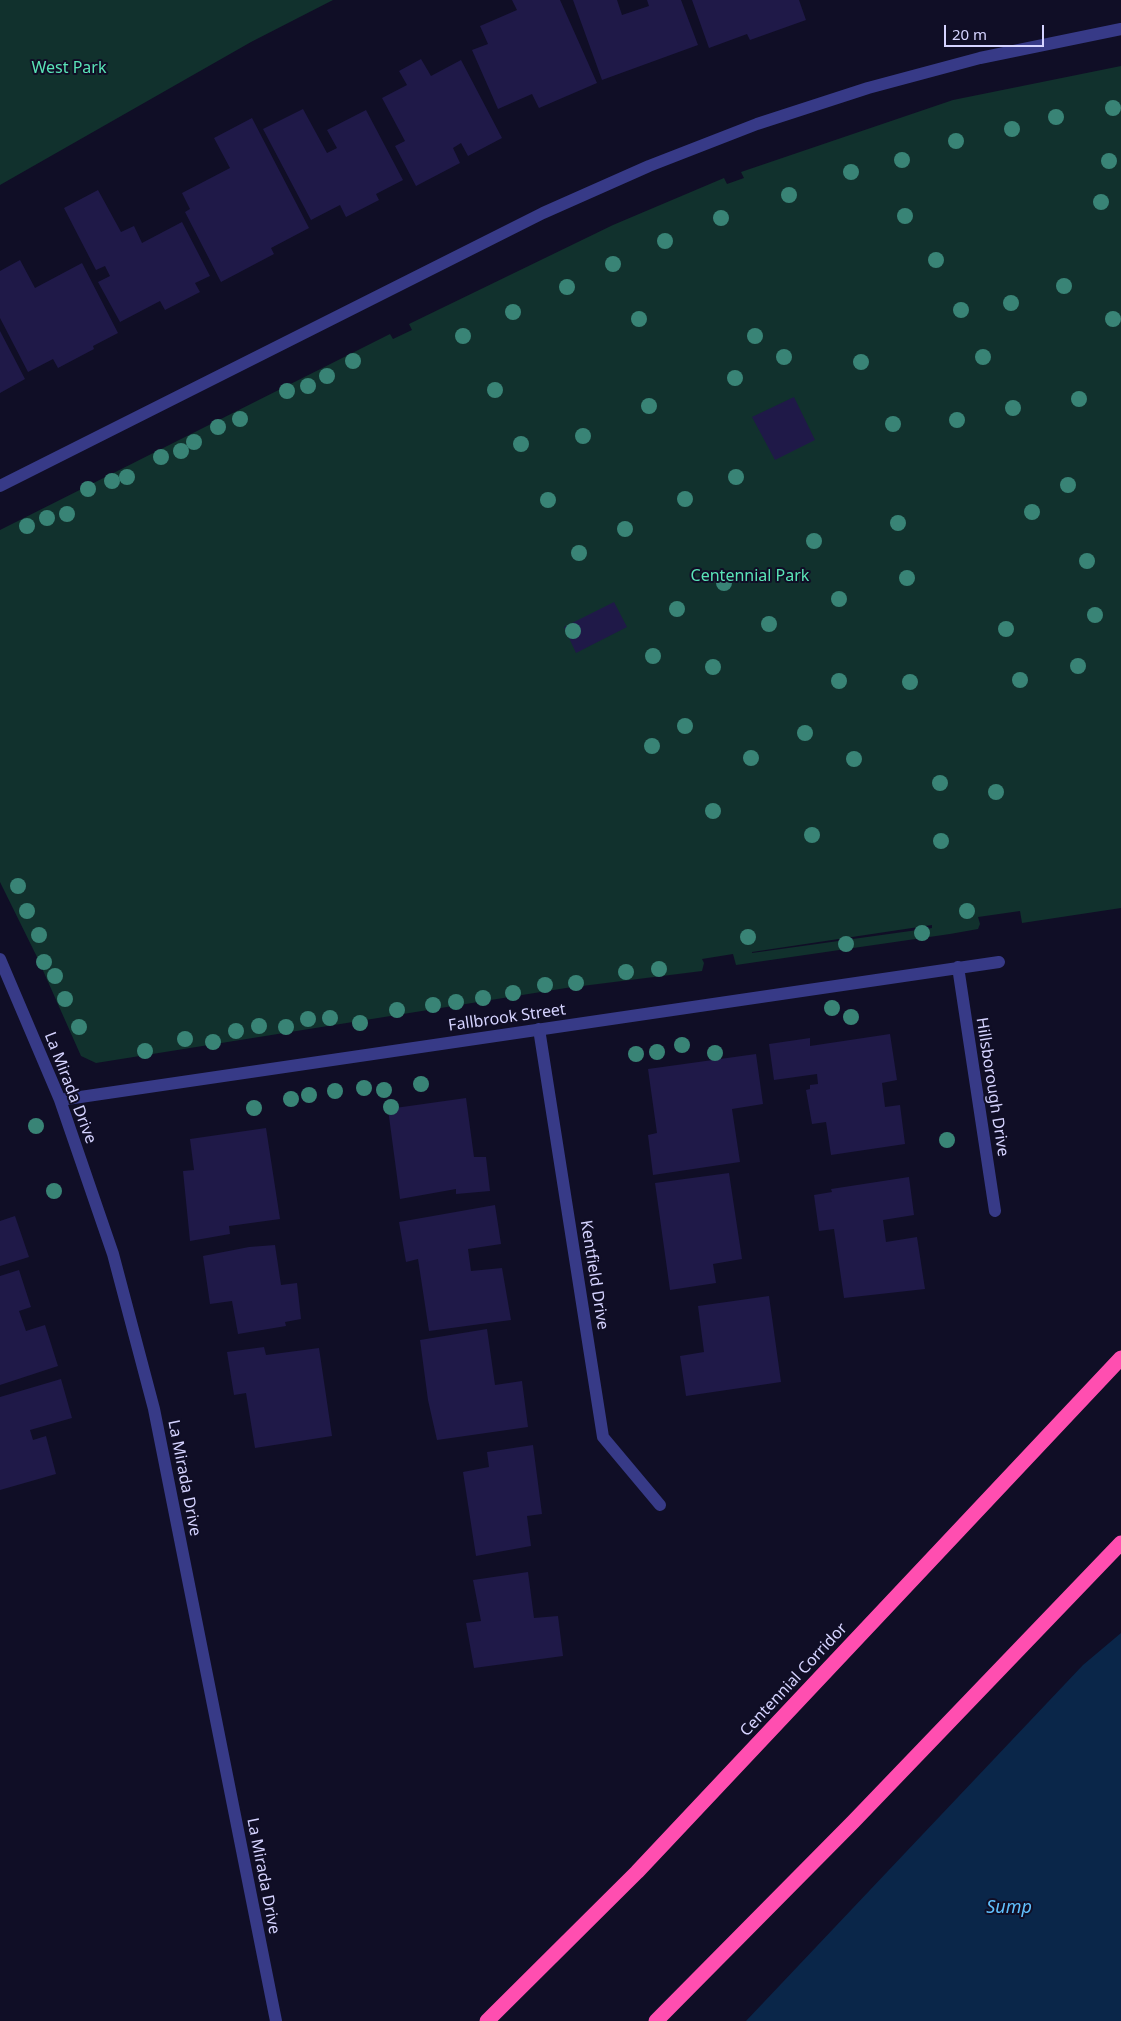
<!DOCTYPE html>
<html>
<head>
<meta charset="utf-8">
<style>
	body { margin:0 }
	#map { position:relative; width:1121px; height:2021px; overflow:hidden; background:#100e26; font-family:"Noto Sans",sans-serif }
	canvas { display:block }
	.scale { position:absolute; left:944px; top:25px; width:100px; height:22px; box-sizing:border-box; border:2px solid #d5d3ff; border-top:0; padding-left:6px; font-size:15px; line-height:18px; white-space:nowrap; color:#d5d3ff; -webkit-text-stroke:4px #100e26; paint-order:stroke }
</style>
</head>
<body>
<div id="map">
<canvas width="1121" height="2021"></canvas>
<div class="scale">20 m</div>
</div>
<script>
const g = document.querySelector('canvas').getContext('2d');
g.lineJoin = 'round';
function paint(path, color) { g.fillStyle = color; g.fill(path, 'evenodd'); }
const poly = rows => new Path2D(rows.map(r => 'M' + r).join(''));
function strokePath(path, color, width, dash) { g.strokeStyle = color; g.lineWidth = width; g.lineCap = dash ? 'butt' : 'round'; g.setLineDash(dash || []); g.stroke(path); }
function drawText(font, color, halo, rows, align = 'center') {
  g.font = font + ' "Noto Sans",sans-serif'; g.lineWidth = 4; g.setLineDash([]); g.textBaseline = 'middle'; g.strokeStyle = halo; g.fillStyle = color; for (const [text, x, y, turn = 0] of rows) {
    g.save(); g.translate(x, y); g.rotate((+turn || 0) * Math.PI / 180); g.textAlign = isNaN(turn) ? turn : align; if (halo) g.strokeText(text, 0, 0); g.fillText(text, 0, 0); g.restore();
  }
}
const green = poly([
	[0,0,333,0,251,42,0,185],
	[1121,66,1121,908,1022,923,1020,911,978,917,980,924,978,929,950,934,736,965,733,954,702,959,704,963,702,971,566,988,96,1063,81,1056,37,957,0,882,0,530,390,334,393,339,412,330,409,324,613,225,724,178,727,184,744,178,741,172,953,100],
	[932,925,932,928,752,953,752,952]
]);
const water = poly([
	[1121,1633,1121,2021,746,2021,1083,1665]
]);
const building = poly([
	[512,0,560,0,597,83,539,108,532,94,498,109,472,50,488,44,480,26,517,10],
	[573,0,617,0,622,15,649,6,647,0,681,0,698,45,602,80],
	[692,0,799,0,806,20,750,40,747,34,709,48],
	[421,59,431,76,461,60,502,138,468,156,461,143,453,148,460,163,416,186,395,146,405,141,382,98,407,85,399,71],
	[303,109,327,153,337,148,327,130,366,110,403,180,376,194,379,200,346,217,340,205,311,220,263,129],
	[252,118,309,228,271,248,274,254,221,282,185,212,190,209,182,193,230,168,214,138],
	[98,190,121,232,134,226,142,243,182,222,210,276,195,283,200,292,165,310,160,301,120,322,98,282,110,276,105,266,96,270,64,208],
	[20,260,35,288,82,263,118,333,93,346,94,349,58,368,53,359,28,372,0,318,0,271],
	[0,331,25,379,0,393],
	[794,397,815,440,775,460,752,417],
	[614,602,627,627,576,653,564,627],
	[890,1034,897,1080,882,1083,885,1107,900,1105,905,1144,831,1155,826,1122,812,1124,806,1090,810,1089,810,1085,818,1084,817,1074,774,1080,769,1044,810,1038,810,1046],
	[756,1054,763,1104,732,1109,740,1162,653,1175,648,1135,657,1133,648,1069],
	[466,1098,474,1157,486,1157,490,1191,456,1194,456,1189,400,1199,388,1109],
	[266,1128,280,1219,229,1226,230,1234,190,1241,183,1171,194,1170,190,1139],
	[729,1173,742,1259,713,1264,716,1283,670,1290,655,1183],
	[909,1177,914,1215,883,1220,886,1242,917,1237,925,1289,844,1298,834,1229,819,1231,814,1195,832,1192,831,1189],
	[495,1205,501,1244,468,1249,471,1271,502,1268,511,1320,429,1331,418,1259,406,1262,399,1222],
	[15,1216,29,1257,0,1266,0,1221],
	[275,1245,281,1285,297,1283,301,1319,285,1322,286,1326,238,1334,232,1301,210,1304,203,1256,249,1247],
	[19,1270,31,1307,19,1311,26,1331,45,1325,58,1366,0,1385,0,1276],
	[769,1296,781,1382,686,1396,680,1356,704,1352,698,1306],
	[487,1329,495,1385,522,1381,528,1427,437,1440,428,1400,420,1340],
	[264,1347,266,1355,319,1348,332,1436,255,1448,246,1393,234,1395,227,1352],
	[61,1379,72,1418,30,1430,33,1440,46,1436,56,1474,0,1490,0,1397],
	[533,1445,542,1514,527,1516,531,1546,476,1556,463,1472,489,1467,487,1452],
	[528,1572,534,1618,558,1616,563,1656,474,1668,466,1623,481,1621,473,1580]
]);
const minor = poly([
	[0,486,543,213,649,166,757,124,868,88,980,58,1121,29],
	[0,959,60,1100,113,1254,154,1409,276,2021],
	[958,967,995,1211],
	[539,1029,603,1437,660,1505],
	[60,1100,999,962]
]);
const highway = poly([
	[487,2021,637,1872,1121,1358],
	[656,2021,853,1822,1121,1543]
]);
const trees = [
	[1113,108],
	[1056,117],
	[1012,129],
	[956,141],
	[902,160],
	[1109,161],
	[851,172],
	[789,195],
	[1101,202],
	[905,216],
	[721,218],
	[665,241],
	[936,260],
	[613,264],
	[1064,286],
	[567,287],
	[1011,303],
	[961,310],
	[513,312],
	[639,319],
	[1113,319],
	[463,336],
	[755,336],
	[784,357],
	[983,357],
	[353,361],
	[861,362],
	[327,376],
	[735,378],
	[308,386],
	[495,390],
	[287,391],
	[1079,399],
	[649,406],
	[1013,408],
	[240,419],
	[957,420],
	[893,424],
	[218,427],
	[583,436],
	[194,442],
	[521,444],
	[181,451],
	[161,457],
	[127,477],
	[736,477],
	[112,481],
	[1068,485],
	[88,489],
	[685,499],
	[548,500],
	[1032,512],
	[67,514],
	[47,518],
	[898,523],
	[27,526],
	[625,529],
	[814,541],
	[579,553],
	[1087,561],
	[907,578],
	[724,583],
	[839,599],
	[677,609],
	[1095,615],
	[769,624],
	[1006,629],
	[573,631],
	[653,656],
	[1078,666],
	[713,667],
	[1020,680],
	[839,681],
	[910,682],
	[685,726],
	[805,733],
	[652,746],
	[751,758],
	[854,759],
	[940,783],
	[996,792],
	[713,811],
	[812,835],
	[941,841],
	[18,886],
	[27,911],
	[967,911],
	[922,933],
	[39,935],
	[748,937],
	[846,944],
	[44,962],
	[659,969],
	[626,972],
	[55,976],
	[576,983],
	[545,985],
	[513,993],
	[483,998],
	[65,999],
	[456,1002],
	[433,1005],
	[832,1008],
	[397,1010],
	[851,1017],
	[330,1018],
	[308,1019],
	[360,1023],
	[259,1026],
	[79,1027],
	[286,1027],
	[236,1031],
	[185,1039],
	[213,1042],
	[682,1045],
	[145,1051],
	[657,1052],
	[715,1053],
	[636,1054],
	[421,1084],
	[364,1088],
	[384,1090],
	[335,1091],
	[309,1095],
	[291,1099],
	[391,1107],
	[254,1108],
	[36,1126],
	[947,1140],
	[54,1191]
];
const parkNames = [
	["West Park",69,68],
	["Centennial Park",750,576]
];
const streetNames = [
	["Fallbrook Street",507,1018,-8],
	["Hillsborough Drive",992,1087,81],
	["La Mirada Drive",70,1088,69],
	["Kentfield Drive",594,1275,81],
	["La Mirada Drive",184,1478,79],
	["Centennial Corridor",794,1680,-47],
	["La Mirada Drive",263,1876,79]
];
const waterNames = [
	["Sump",1009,1908]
];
paint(green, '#11312d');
paint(water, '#0a2649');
paint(building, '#1f1948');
strokePath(minor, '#373a87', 12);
strokePath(highway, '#ff4eb0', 15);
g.fillStyle = '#398476';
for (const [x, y] of trees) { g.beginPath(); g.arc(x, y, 8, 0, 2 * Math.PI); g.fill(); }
drawText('16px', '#5ae4b7', '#100e26', parkNames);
drawText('16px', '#d5d3ff', '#100e26', streetNames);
drawText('italic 18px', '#61c2ff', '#100e26', waterNames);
</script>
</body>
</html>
